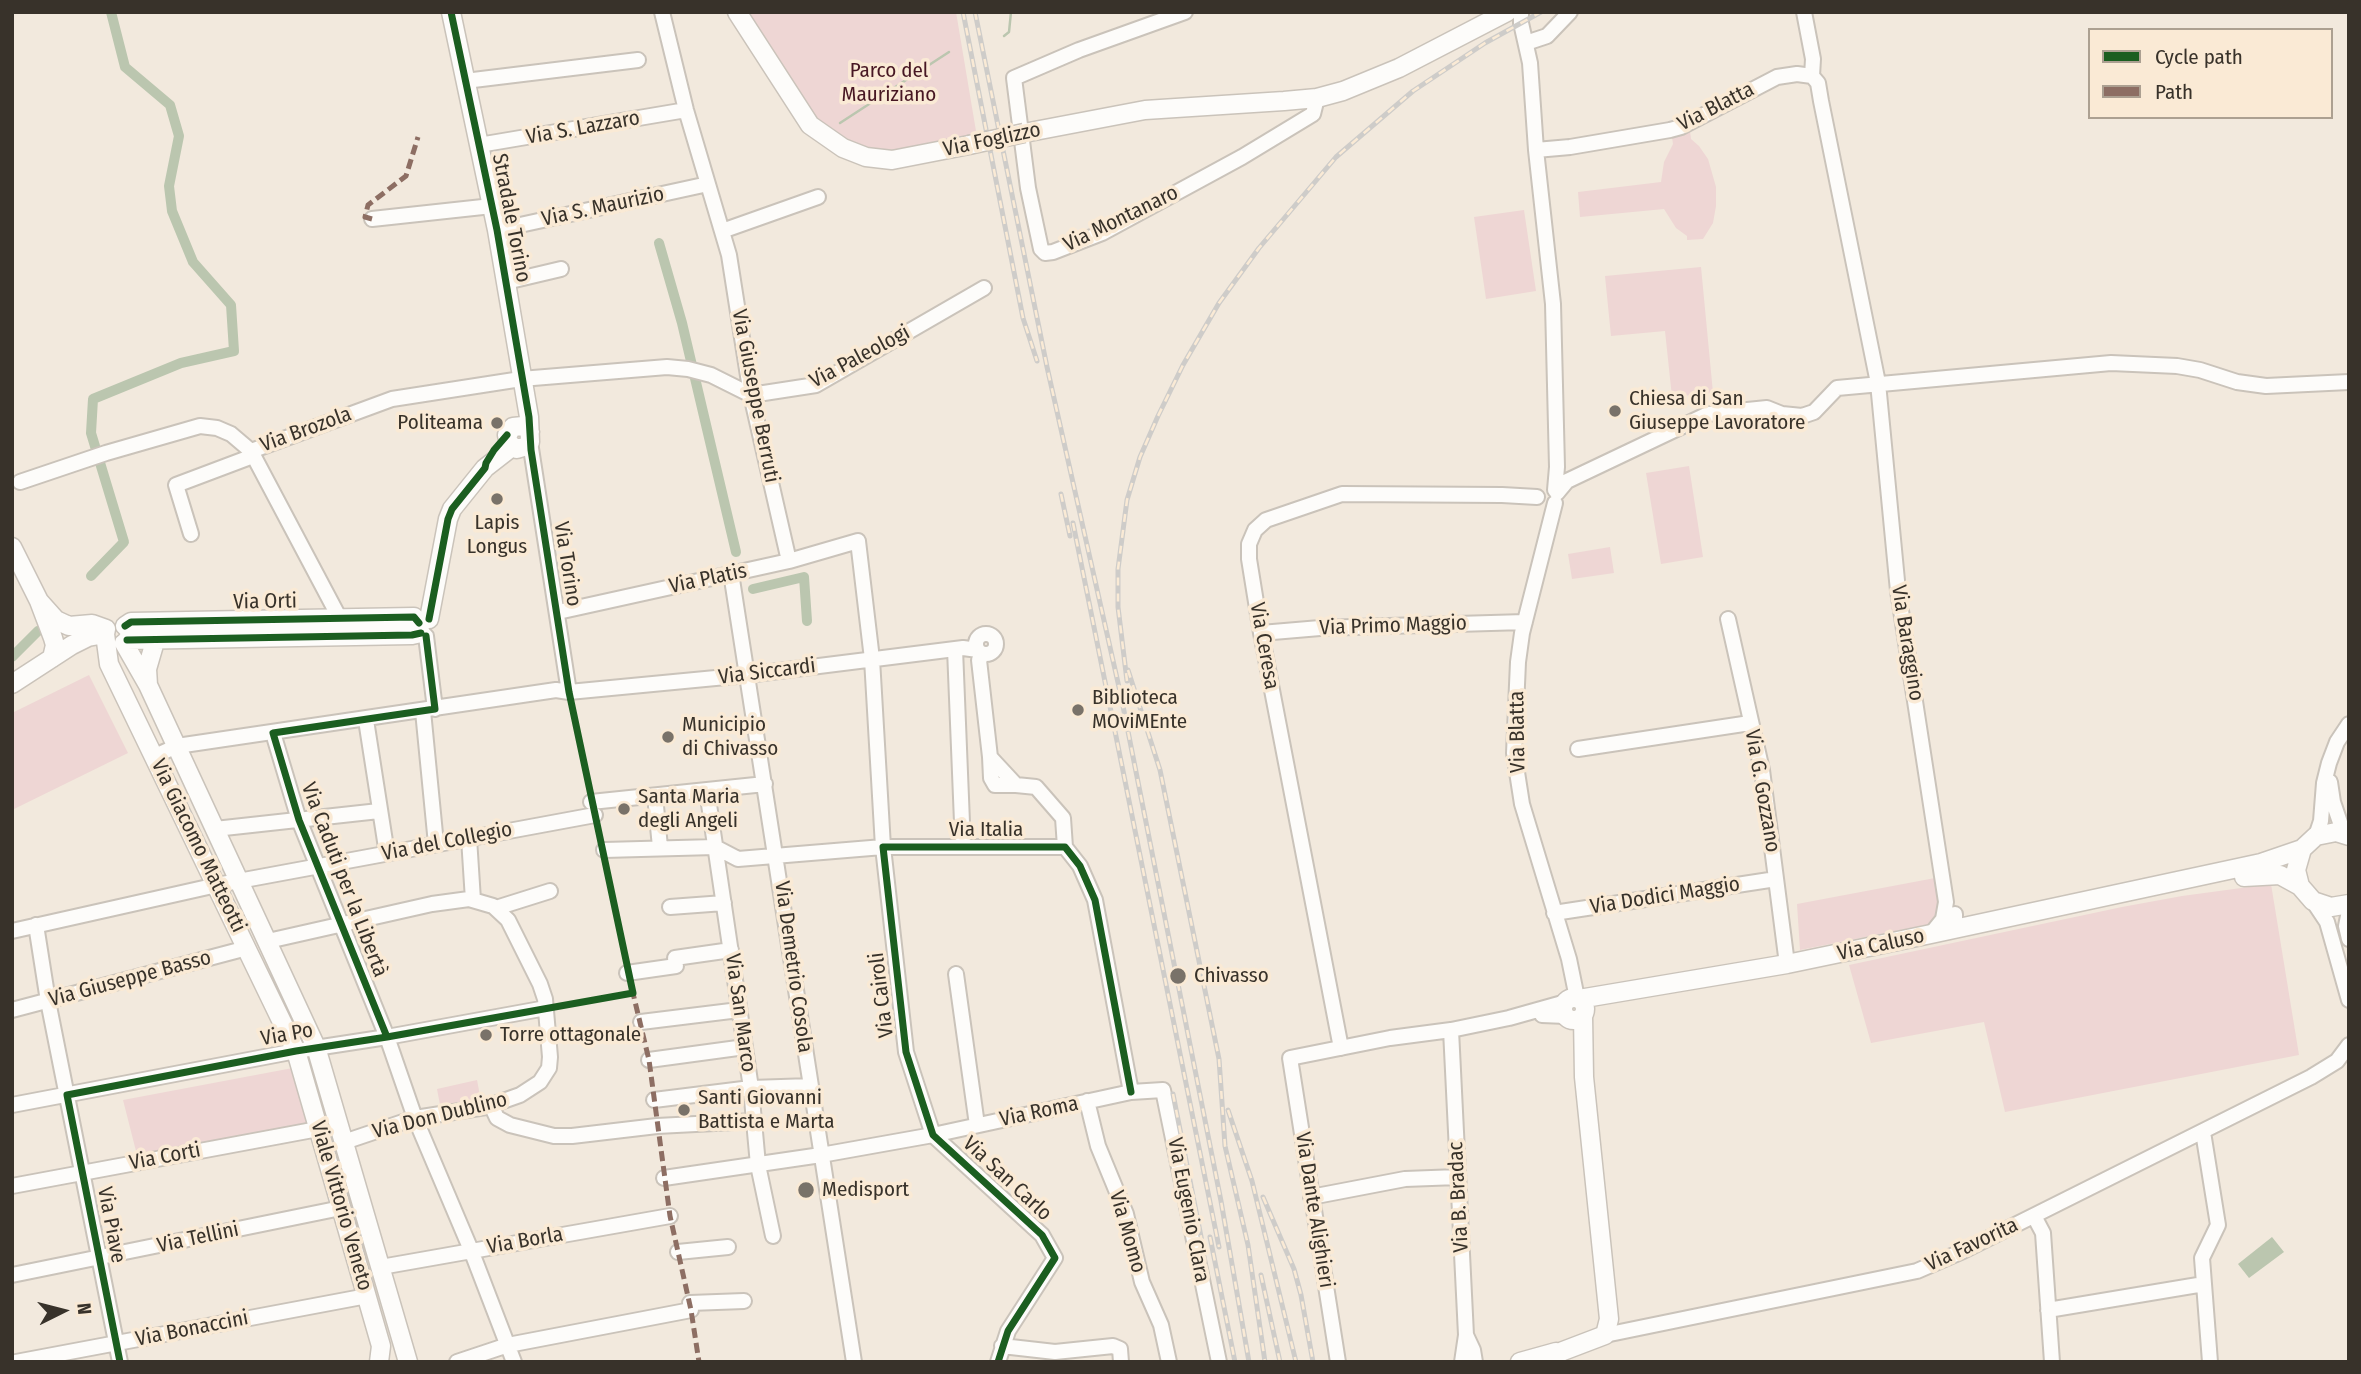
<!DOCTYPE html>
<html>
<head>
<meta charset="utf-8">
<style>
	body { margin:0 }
	#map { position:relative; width:2361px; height:1374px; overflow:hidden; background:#f2e9dd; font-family:"Fira Sans Condensed",sans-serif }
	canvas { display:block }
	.frame { position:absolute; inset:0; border:14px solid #38322a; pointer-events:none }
	.legend { position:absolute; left:2088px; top:28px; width:245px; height:91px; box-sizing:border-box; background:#faead5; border:2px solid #aca091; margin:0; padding:9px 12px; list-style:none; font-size:21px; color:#38322a }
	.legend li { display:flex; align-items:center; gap:14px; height:35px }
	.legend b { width:35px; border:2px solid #aca091 }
	.north { position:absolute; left:28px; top:1276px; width:70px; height:70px; -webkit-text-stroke:5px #faead5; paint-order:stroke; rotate:84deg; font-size:19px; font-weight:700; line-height:28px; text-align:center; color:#38322a }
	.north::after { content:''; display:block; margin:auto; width:24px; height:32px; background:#38322a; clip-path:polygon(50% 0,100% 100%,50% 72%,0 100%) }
</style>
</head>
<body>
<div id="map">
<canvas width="2361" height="1374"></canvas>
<div class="frame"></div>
<ul class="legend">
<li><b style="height:9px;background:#1b5e20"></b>Cycle path</li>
<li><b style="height:9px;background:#8d6e63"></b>Path</li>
</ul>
<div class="north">N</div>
</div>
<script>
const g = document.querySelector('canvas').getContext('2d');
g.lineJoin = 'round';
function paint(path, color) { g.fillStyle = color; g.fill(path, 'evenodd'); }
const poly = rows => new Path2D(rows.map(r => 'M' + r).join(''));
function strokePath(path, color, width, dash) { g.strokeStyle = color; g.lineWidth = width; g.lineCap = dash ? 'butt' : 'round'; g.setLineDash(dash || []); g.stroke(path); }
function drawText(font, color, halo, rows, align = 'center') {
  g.font = font + ' "Fira Sans Condensed",sans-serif'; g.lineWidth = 7; g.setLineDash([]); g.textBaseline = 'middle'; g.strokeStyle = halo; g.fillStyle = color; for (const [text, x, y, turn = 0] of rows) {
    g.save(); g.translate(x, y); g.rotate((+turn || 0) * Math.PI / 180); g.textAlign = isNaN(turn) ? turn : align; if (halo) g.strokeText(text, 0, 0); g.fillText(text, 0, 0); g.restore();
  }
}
const green = poly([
	[746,12,956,12,977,137,901,156,858,151,816,122],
	[1690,131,1691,139,1699,146,1708,159,1716,187,1716,206,1713,223,1703,239,1687,240,1687,236,1676,228,1664,209,1580,217,1578,192,1661,182,1664,162,1673,144,1672,137],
	[1524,210,1536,291,1486,299,1474,217],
	[1701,267,1713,393,1672,397,1665,331,1611,336,1605,276],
	[1689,466,1703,557,1661,564,1646,473],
	[1610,547,1614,573,1572,579,1568,554],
	[89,675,128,753,12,810,12,713],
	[1935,878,1939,908,1935,921,1931,924,1800,950,1797,904],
	[2271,884,2299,1055,2005,1112,1984,1022,1871,1043,1849,965,2122,907,2182,896],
	[298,1067,315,1122,137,1155,123,1100],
	[477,1080,481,1101,441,1110,437,1089]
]);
const water = poly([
	[2272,1237,2284,1252,2249,1278,2238,1264]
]);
const stream = poly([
	[1004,36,1009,32,1011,12],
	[840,123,949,52]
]);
const canal = poly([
	[659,243,682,323,736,552],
	[91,576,124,542,91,433,93,399,181,363,234,351,231,305,193,262,172,211,169,186,179,136,170,105,125,67,111,12],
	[753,589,804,577,807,621],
	[12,657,38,631]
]);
const minor = poly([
	[662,12,686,110,729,255,751,395,789,561],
	[1185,12,1079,50,1014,78,1028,188,1041,249,1045,253,1053,252,1102,233,1242,157,1313,114,1317,98],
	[1521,12,1521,23,1530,63,1536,150,1553,304,1557,467,1555,490],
	[1804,12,1813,59,1812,76,1818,83,1821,101,1878,383,1898,591,1946,902,1943,919,1931,934],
	[1526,43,1547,36,1570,12],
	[465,81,638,60],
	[479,145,686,110],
	[1536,150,1570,147,1670,130,1681,127,1777,77,1797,74,1812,76],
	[372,219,492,206],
	[497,230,708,184],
	[722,231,818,197],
	[506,282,561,269],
	[530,442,569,692],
	[251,451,392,399,521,379,667,367,688,369,711,375,751,395,816,385,984,288],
	[20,482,106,453,200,426,217,428,231,434,251,451,340,619],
	[1557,493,1567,481,1708,414,1767,408,1782,414,1802,416,1814,412,1837,388,2111,363,2177,366,2200,370,2237,382,2266,386,2349,382],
	[1555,503,1522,633,1518,662,1514,753,1522,804,1569,959,1577,998],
	[191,534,176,485,253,456],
	[731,573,854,1362],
	[558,612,789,561,858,541,872,659,883,847,906,1052,933,1135,1042,1235,1055,1258,1008,1331,998,1362],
	[1728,619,1762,770,1787,964],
	[1261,633,1320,628,1525,622],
	'976 644a10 10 0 1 1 20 0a10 10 0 1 1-20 0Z',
	[426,636,435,709],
	[955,649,963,847],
	[983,654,979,660,990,757,1016,785,1036,787,1063,818,1065,847],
	[423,711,436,844],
	[366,720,387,854],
	[273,733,299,820,387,1037,415,1118,471,1250,514,1362],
	[1578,749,1750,723],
	[155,756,177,746,556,690,569,692,747,675,963,648,978,650],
	[990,757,991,778,995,785,1016,785],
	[2330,782,2333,802,2344,834],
	[707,791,751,1088,758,1165,773,1236],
	[655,796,660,847],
	[591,802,765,784],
	[215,829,379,811],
	[2316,836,2321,821,2324,783,2329,763,2337,742,2349,724],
	[469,838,473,900],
	[715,847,738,859,883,847,1065,847,1080,866,1095,900,1131,1092],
	[604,850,715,847],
	[2313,901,2327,922,2349,1000],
	[670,907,724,903],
	[496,908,550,891],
	[2349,911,2346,926,2349,939],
	[1554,913,1776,879],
	[1949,922,1955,929,1955,914],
	[36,925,48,1001,120,1362],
	[12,931,217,885,595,815],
	[268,941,432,904,469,899,493,906,508,920,540,984,545,999,550,1057,549,1068,540,1082,520,1095,486,1107,415,1118,344,1142],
	[627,973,676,966,675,958,731,950],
	[956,974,977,1125],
	[12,1010,247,948],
	[1542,1015,1566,1016],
	[641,1022,739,1010],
	[1451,1030,1466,1335,1473,1350,1475,1362],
	[1341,1048,1261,633,1249,559,1249,544,1255,530,1266,520,1342,494,1502,495,1537,497],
	[649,1060,745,1047],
	[654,1100,751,1088,811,1086],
	[1087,1101,1098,1146,1126,1214,1142,1282,1161,1325,1169,1362],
	[12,1105,296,1051,387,1037,546,1008],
	[491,1105,497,1118,510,1125,554,1136,572,1136,657,1126,754,1121],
	[2203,1132,2218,1225,2202,1258,2210,1362],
	[664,1178,821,1155,933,1135,1131,1092,1163,1090,1219,1362],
	[12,1186,318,1129],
	[1311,1197,1405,1179,1458,1177],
	[2034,1216,2043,1233,2052,1362],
	[678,1252,728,1247],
	[381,1267,670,1216],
	[12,1275,341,1208],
	[690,1303,744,1301],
	[2048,1310,2204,1284],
	[1605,1335,1917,1271,1963,1251,2311,1077,2337,1061,2349,1045],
	[1002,1346,1055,1352,1113,1346,1120,1349,1121,1362],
	[16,1362,367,1296],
	[457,1362,508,1345,691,1310],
	[1338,1362,1290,1058,1390,1038,1451,1030,1509,1018,1566,1002],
	[1462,1362,1466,1335]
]);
const major = poly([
	[451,12,497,230,529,417,530,442,527,446,517,449,509,444,507,435,513,427,523,426,530,432],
	[737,12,810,125,843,148,866,157,892,160,969,145],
	[1024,133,1145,110,1284,101,1317,98,1343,91,1399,68,1507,12],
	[12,547,39,601,53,638,55,645,52,658],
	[39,601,56,620,69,626,92,624,106,629,105,634,109,664,296,1051,381,1346,379,1362],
	[429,619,448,519,452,509,485,468,512,447],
	[125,626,131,622,414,617,419,623],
	[127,640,412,635,421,633],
	[124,643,148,685,316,1047,408,1362],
	[12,684,72,645,88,637,105,634],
	[148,685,147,669,156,638],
	[2349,836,2336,832,2316,836,2302,849,2296,870,2300,886,2313,901,2331,907,2349,904],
	[2244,877,2280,875,2300,886],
	'1563 1009a11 11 0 1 1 22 0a11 11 0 1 1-22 0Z',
	[1579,999,1787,964,1931,934,2261,863,2302,849],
	[1520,1362,1556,1352],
	[1544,1362,1563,1351,1605,1335,1609,1319,1584,1077,1583,1016]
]);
const rail = poly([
	[963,12,1023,318,1037,361],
	[975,12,1047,367,1121,696,1221,1201,1249,1362],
	[1061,494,1070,536],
	[1073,523,1219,1247],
	[1128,670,1160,770,1219,1059,1225,1146,1248,1245,1265,1362],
	[1127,681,1118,607,1118,569,1127,500,1140,457,1158,416,1183,365,1219,303,1259,248,1336,157,1413,91,1485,43,1541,12],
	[1173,1094,1204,1252],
	[1228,1110,1252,1181,1296,1362],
	[1263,1197,1294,1269,1301,1295,1313,1362],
	[1210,1237,1235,1362],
	[1261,1275,1280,1362]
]);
const majorBridge = poly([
	[969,145,1024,133]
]);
const quiet = poly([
	[372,219,365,217,368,205,406,176,418,137],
	[632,989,649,1060,670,1216,691,1310,699,1362]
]);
const cycleway = poly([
	[429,619,448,519,452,509,485,468,486,463,494,450,507,435],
	[125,626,131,622,414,617,419,623],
	[127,640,412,635,421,633],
	[387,1037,299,820,273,733,435,709,426,636],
	[120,1362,67,1095,296,1051,387,1037,633,993,569,692,531,450,529,417,497,230,451,12],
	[998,1362,1008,1331,1055,1258,1042,1235,933,1135,906,1052,883,847,1065,847,1080,866,1095,900,1131,1092]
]);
const markers = [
	[1615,411,7,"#797269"],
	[497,423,7,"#797269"],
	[497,499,7,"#797269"],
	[1078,710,7,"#797269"],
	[668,737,7,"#797269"],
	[624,809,7,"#797269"],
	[1178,976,9,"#797269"],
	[486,1035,7,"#797269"],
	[684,1110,7,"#797269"],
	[806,1190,9,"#797269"]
];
const parkNames = [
	["Parco del",889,71],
	["Mauriziano",889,95]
];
const streetNames = [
	["Via Blatta",1716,107,-27],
	["Via S. Lazzaro",583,128,-10],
	["Via Foglizzo",992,140,-12],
	["Via S. Maurizio",603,207,-12],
	["Stradale Torino",511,218,79],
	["Via Montanaro",1121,219,-26],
	["Via Paleologi",860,357,-28],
	["Via Giuseppe Berruti",755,396,79],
	["Via Brozola",306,430,-20],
	["Via Torino",567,564,81],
	["Via Platis",708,579,-12],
	["Via Orti",265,602,-1],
	["Via Primo Maggio",1393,626,-2],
	["Via Baraggino",1907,643,81],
	["Via Ceresa",1264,646,80],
	["Via Siccardi",767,672,-7],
	["Via Blatta",1518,732,-91],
	["Via G. Gozzano",1762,791,80],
	["Via Italia",986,830],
	["Via del Collegio",447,842,-11],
	["Via Giacomo Matteotti",198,846,64],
	["Via Caduti per la Libertà",344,880,69],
	["Via Dodici Maggio",1665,896,-9],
	["Via Caluso",1881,945,-12],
	["Via Demetrio Cosola",793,967,82],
	["Via Giuseppe Basso",130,979,-15],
	["Via Cairoli",882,995,-97],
	["Via San Marco",740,1013,82],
	["Via Po",287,1035,-10],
	["Via Roma",1039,1112,-12],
	["Via Don Dublino",440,1116,-14],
	["Via Corti",165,1157,-11],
	["Via San Carlo",1007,1179,43],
	["Via B. Bradac",1459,1197,-93],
	["Viale Vittorio Veneto",341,1206,74],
	["Via Eugenio Clara",1188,1210,79],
	["Via Dante Alighieri",1314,1210,81],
	["Via Piave",111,1225,79],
	["Via Momo",1127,1232,74],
	["Via Tellini",198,1238,-12],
	["Via Borla",525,1241,-10],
	["Via Favorita",1972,1245,-25],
	["Via Bonaccini",192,1329,-11]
];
const poiNames = [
	["Chiesa di San",1629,399],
	["Giuseppe Lavoratore",1629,423],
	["Politeama",483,423,"right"],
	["Lapis",497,523,"center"],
	["Longus",497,547,"center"],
	["Biblioteca",1092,698],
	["MOviMEnte",1092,722],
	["Municipio",682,725],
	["di Chivasso",682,749],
	["Santa Maria",638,797],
	["degli Angeli",638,821],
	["Chivasso",1194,976],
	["Torre ottagonale",500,1035],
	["Santi Giovanni",698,1098],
	["Battista e Marta",698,1122],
	["Medisport",822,1190]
];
paint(green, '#eed6d4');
paint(water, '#bbc6af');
strokePath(stream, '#bbc6af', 2.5);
strokePath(canal, '#bbc6af', 10);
strokePath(minor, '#cac3ba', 18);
strokePath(major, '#cac3ba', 21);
strokePath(minor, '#fdfcfa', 14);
strokePath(major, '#fdfcfa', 18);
strokePath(rail, '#ceccc9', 5);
strokePath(rail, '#faead5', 2.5, [8]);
strokePath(majorBridge, '#cac3ba', 21, []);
strokePath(majorBridge, '#fdfcfa', 18);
strokePath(quiet, '#8d6e63', 5, [10, 5]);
strokePath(cycleway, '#1b5e20', 7);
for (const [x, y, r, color] of markers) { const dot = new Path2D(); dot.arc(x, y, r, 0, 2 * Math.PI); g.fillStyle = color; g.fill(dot); strokePath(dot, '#faead5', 2.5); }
drawText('21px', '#471723', '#faead5', parkNames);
drawText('21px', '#38322a', '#faead5', streetNames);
drawText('21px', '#38322a', '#faead5', poiNames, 'left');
</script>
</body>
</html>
